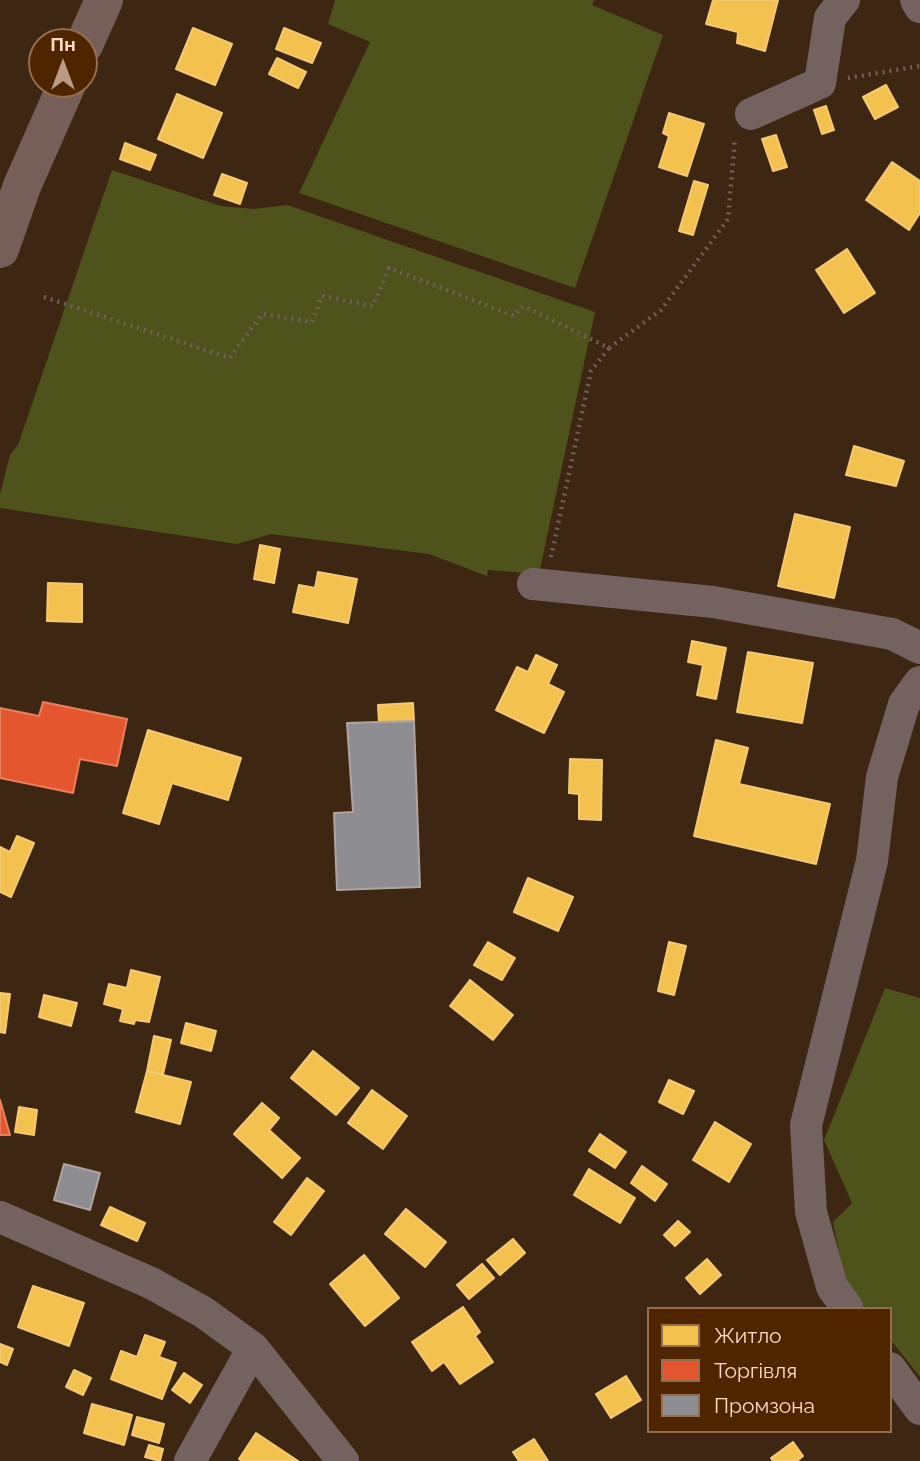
<!DOCTYPE html>
<html>
<head>
<meta charset="utf-8">
<style>
	body { margin:0 }
	#map { position:relative; width:920px; height:1461px; overflow:hidden; background:#3d2612; font-family:Raleway,sans-serif }
	canvas { display:block }
	.legend { position:absolute; left:647px; top:1307px; width:245px; height:126px; box-sizing:border-box; background:#4f2500; border:2px solid #956e4e; margin:0; padding:9px 12px; list-style:none; font-size:21px; color:#fddbc3 }
	.legend li { display:flex; align-items:center; gap:14px; height:35px }
	.legend b { width:35px; border:2px solid #956e4e }
	.north { position:absolute; left:28px; top:28px; width:70px; height:70px; box-sizing:border-box; background:#4f2500; border:2px solid #956e4e; border-radius:50%; rotate:0deg; font-size:19px; font-weight:700; line-height:28px; text-align:center; color:#fddbc3 }
	.north::after { content:''; display:block; margin:auto; width:24px; height:32px; background:#ba9c85; clip-path:polygon(50% 0,100% 100%,50% 72%,0 100%) }
</style>
</head>
<body>
<div id="map">
<canvas width="920" height="1461"></canvas>
<ul class="legend">
<li><b style="height:19px;background:#f2c14e"></b>Житло</li>
<li><b style="height:19px;background:#e4572e"></b>Торгівля</li>
<li><b style="height:19px;background:#8d8d92"></b>Промзона</li>
</ul>
<div class="north">Пн</div>
</div>
<script>
const g = document.querySelector('canvas').getContext('2d');
g.lineJoin = 'round';
function paint(path, color) { g.fillStyle = color; g.fill(path, 'evenodd'); }
const poly = rows => new Path2D(rows.map(r => 'M' + r).join(''));
function strokePath(path, color, width, dash) { g.strokeStyle = color; g.lineWidth = width; g.lineCap = dash ? 'butt' : 'round'; g.setLineDash(dash || []); g.stroke(path); }
const green = poly([
	[335,0,594,0,592,5,663,35,575,288,299,193,370,42,328,24],
	[112,170,221,206,254,209,287,205,595,312,539,574,488,570,487,576,429,554,271,534,237,544,0,508,0,494,10,455,18,445],
	[885,988,920,998,920,1377,890,1339,890,1309,867,1309,845,1281,833,1222,852,1203,824,1140]
]);
const homes = poly([
	[713,0,778,0,765,51,737,43,738,32,706,24,713,0],
	[193,28,232,44,215,85,176,69,193,28],
	[284,28,321,43,312,63,276,49,284,28],
	[277,58,306,72,298,88,269,74,277,58],
	[886,85,898,107,875,119,863,97,886,85],
	[177,94,222,113,203,158,158,139,177,94],
	[826,106,834,130,822,134,814,110,826,106],
	[669,113,704,124,687,176,659,167,669,136,663,133,669,113],
	[776,135,787,167,773,171,762,139,776,135],
	[125,143,156,155,150,170,120,159,125,143],
	[892,162,920,181,920,213,909,230,866,200,892,162],
	[222,174,247,183,240,204,214,195,222,174],
	[694,181,708,185,693,235,679,231,694,181],
	[847,249,875,293,844,313,816,270,847,249],
	[854,446,904,461,896,486,846,475,854,446],
	[795,514,850,527,834,598,778,586,795,514],
	[260,545,280,549,274,583,254,579,260,545],
	[318,572,357,579,348,623,293,612,299,585,315,588,318,572],
	[48,583,82,584,82,622,47,621,48,583],
	[692,641,726,648,716,699,697,695,703,665,688,662,692,641],
	[748,652,813,663,802,723,737,712,748,652],
	[536,655,557,665,548,684,564,692,544,733,496,710,517,667,528,672,536,655],
	[413,703,414,721,379,723,378,705,413,703],
	[148,730,241,758,228,800,172,783,159,824,123,813,148,730],
	[716,740,748,748,739,784,830,804,816,864,694,836,716,740],
	[570,759,602,760,601,820,579,819,579,794,569,793,570,759],
	[17,836,34,843,11,897,0,892,0,847,10,852,17,836],
	[528,878,573,897,558,931,514,912,528,878],
	[488,942,515,958,502,980,474,965,488,942],
	[669,942,686,946,674,995,658,991,669,942],
	[131,970,160,977,149,1022,135,1020,134,1024,120,1021,123,1009,104,1004,109,984,127,988,131,970],
	[470,980,513,1015,493,1040,450,1006,470,980],
	[0,993,10,994,5,1033,0,1032,0,993],
	[44,995,77,1003,71,1026,39,1017,44,995],
	[186,1023,216,1031,211,1051,181,1043,186,1023],
	[154,1036,171,1040,163,1074,147,1071,154,1036],
	[313,1051,359,1088,336,1115,291,1078,313,1051],
	[147,1071,191,1082,180,1124,136,1112,147,1071],
	[669,1080,694,1091,683,1114,659,1102,669,1080],
	[372,1090,407,1116,383,1149,348,1123,372,1090],
	[262,1103,279,1118,269,1130,300,1158,282,1178,234,1134,262,1103],
	[19,1107,37,1110,34,1135,15,1132,19,1107],
	[715,1122,751,1144,729,1182,693,1160,715,1122],
	[600,1134,626,1152,615,1168,589,1151,600,1134],
	[642,1166,667,1184,655,1201,631,1183,642,1166],
	[589,1169,635,1198,620,1223,574,1195,589,1169],
	[307,1178,324,1191,291,1235,274,1222,307,1178],
	[110,1207,145,1223,137,1241,101,1225,110,1207],
	[406,1209,446,1242,425,1267,385,1234,406,1209],
	[678,1221,690,1232,675,1246,664,1235,678,1221],
	[513,1239,525,1253,500,1275,487,1260,513,1239],
	[364,1255,399,1298,365,1326,330,1284,364,1255],
	[707,1259,721,1275,700,1294,686,1278,707,1259],
	[482,1264,494,1278,469,1299,457,1285,482,1264],
	[33,1286,84,1303,69,1346,18,1327,33,1286],
	[463,1307,480,1332,475,1336,493,1362,460,1384,444,1362,432,1371,412,1342,463,1307],
	[145,1335,165,1342,159,1357,176,1363,162,1399,111,1379,121,1351,137,1357,145,1335],
	[0,1344,13,1349,7,1365,0,1362,0,1344],
	[74,1370,91,1378,83,1395,66,1387,74,1370],
	[184,1373,202,1385,190,1403,172,1390,184,1373],
	[626,1376,641,1400,611,1418,596,1394,626,1376],
	[92,1404,132,1415,124,1445,84,1433,92,1404],
	[137,1417,164,1424,159,1443,132,1435,137,1417],
	[256,1433,298,1461,242,1461,239,1459,256,1433],
	[534,1439,548,1461,519,1461,513,1452,534,1439],
	[793,1442,803,1456,797,1461,773,1461,771,1458,793,1442],
	[149,1445,163,1449,160,1461,145,1457,149,1445]
]);
const shops = poly([
	[43,702,127,719,117,766,80,759,73,793,0,778,0,708,39,716,43,702],
	[0,1100,10,1135,0,1135,0,1100]
]);
const industry = poly([
	[414,721,420,887,337,890,334,813,353,812,347,723,414,721],
	[64,1164,100,1173,90,1210,54,1200,64,1164]
]);
const path = poly([
	[848,78,920,66],
	[44,297,230,358,262,314,312,322,322,296,373,306,389,268,514,316,523,306,609,348,661,310,728,219,735,138],
	[551,557,591,371,609,348]
]);
const minor = poly([
	[916,0,920,7],
	[751,114,820,83,830,18,844,0],
	[533,584,713,602,892,634,920,648],
	[0,1217,151,1283,203,1312,253,1348,343,1461],
	[848,1309,832,1287,811,1212,806,1125,872,861,882,777,904,704,920,682],
	[890,1368,920,1409],
	[190,1461,253,1348]
]);
const major = poly([
	[84,45,104,0],
	[0,249,22,186,67,84]
]);
paint(green, '#4e531c');
paint(homes, '#f2c14e');
strokePath(homes, '#f5c971', 2);
paint(shops, '#e4572e');
strokePath(shops, '#ec7f5b', 2);
paint(industry, '#8d8d92');
strokePath(industry, '#afa4a1', 2);
strokePath(path, '#716059', 4.5, [2, 5]);
strokePath(minor, '#746260', 32);
strokePath(major, '#765f59', 38);
</script>
</body>
</html>
